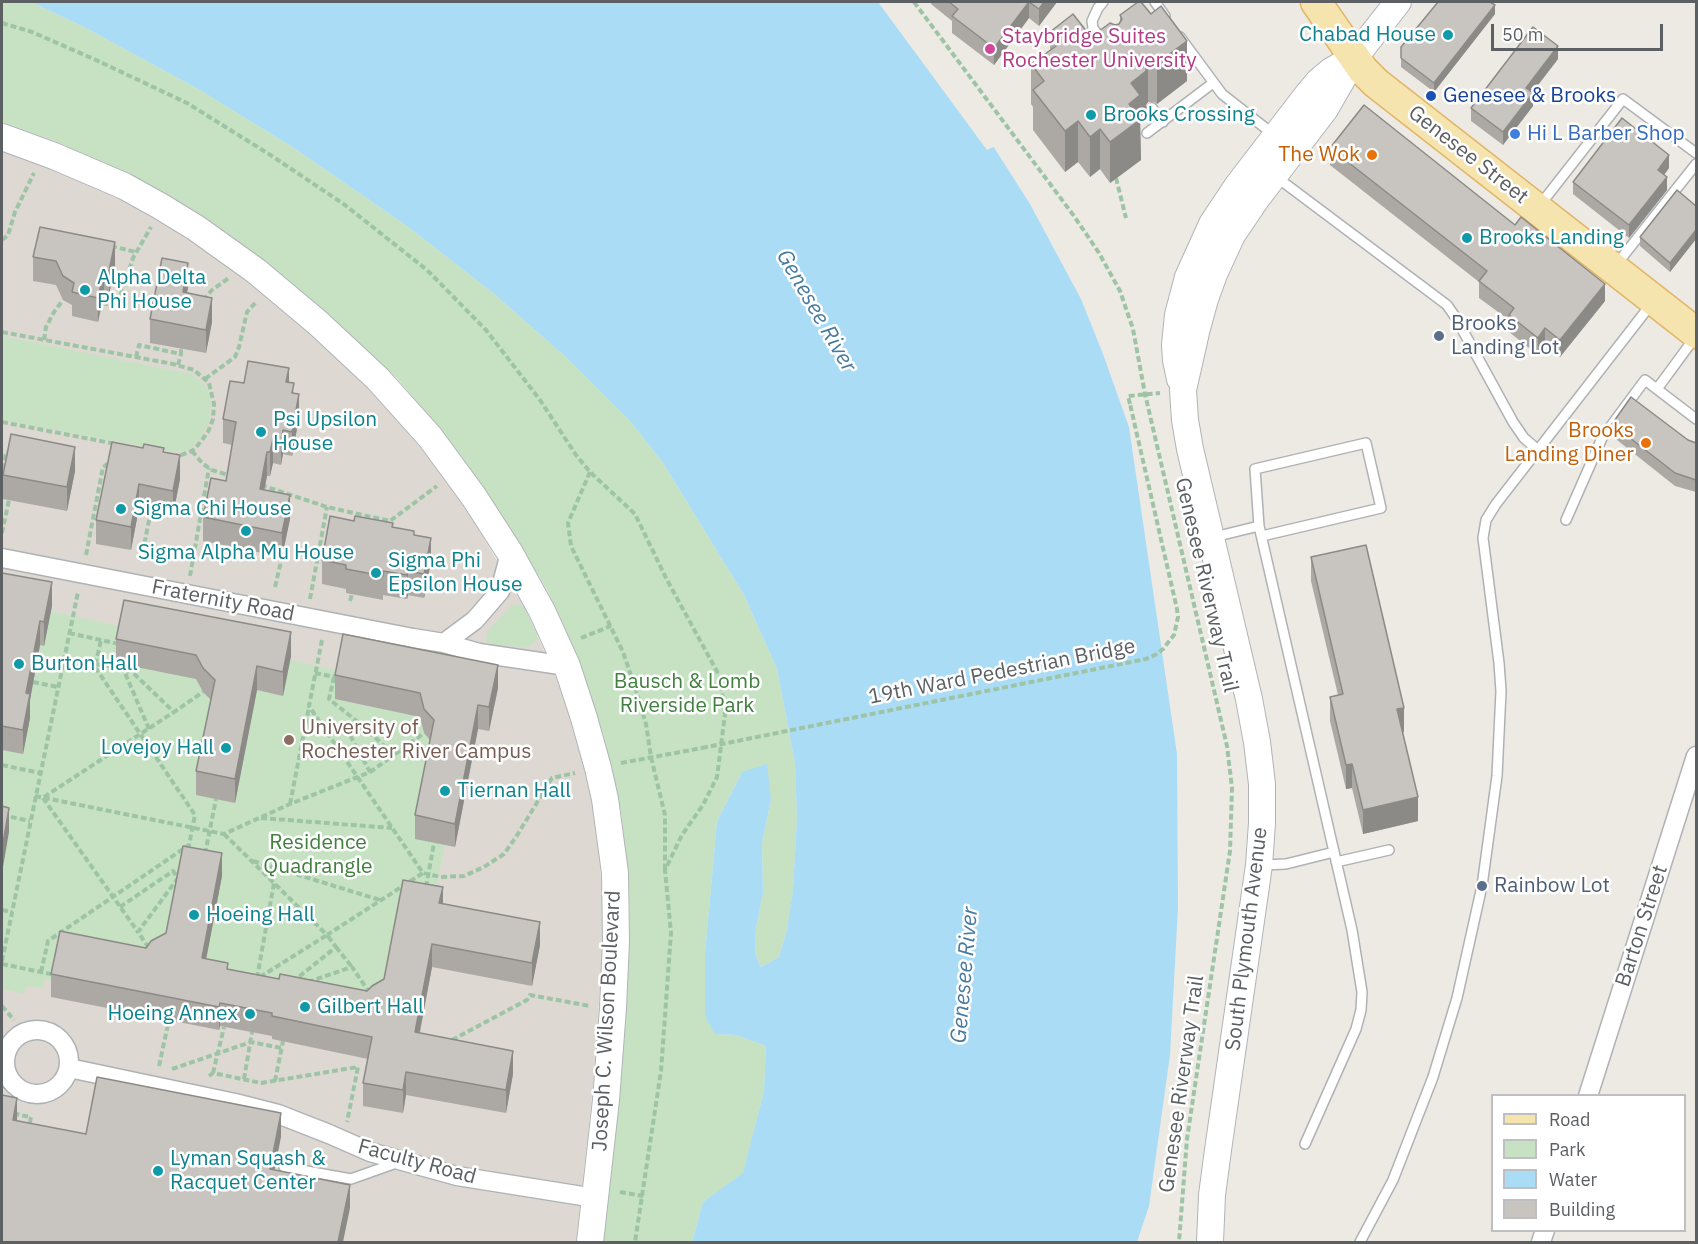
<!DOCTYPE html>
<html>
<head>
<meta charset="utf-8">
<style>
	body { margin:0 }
	#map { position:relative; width:1698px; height:1244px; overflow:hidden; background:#edeae4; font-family:"IBM Plex Sans",sans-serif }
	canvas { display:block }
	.frame { position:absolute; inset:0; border:3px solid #5c6063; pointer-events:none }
	.legend { position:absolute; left:1491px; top:1094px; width:195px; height:138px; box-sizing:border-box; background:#fff; border:2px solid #bebfc1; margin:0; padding:8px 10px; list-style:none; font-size:18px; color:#5c6063 }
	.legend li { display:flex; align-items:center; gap:12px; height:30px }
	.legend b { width:30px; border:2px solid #bebfc1 }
	.scale { position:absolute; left:1491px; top:24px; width:172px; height:27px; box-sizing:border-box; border:3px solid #5c6063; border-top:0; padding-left:8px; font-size:18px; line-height:21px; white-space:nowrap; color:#5c6063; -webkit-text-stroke:4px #fff; paint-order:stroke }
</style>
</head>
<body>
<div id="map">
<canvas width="1698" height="1244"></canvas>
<div class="frame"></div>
<ul class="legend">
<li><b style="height:8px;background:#f6e4af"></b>Road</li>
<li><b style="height:16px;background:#c6e2c3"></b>Park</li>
<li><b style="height:16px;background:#abdcf6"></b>Water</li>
<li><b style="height:16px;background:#c8c5c0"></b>Building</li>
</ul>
<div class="scale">50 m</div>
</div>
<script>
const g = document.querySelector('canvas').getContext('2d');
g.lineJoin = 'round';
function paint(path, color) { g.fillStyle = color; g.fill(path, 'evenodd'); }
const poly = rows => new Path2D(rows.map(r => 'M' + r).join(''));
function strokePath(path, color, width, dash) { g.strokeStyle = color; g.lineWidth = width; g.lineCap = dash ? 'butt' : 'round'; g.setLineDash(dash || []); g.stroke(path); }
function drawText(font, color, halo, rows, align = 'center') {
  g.font = font + ' "IBM Plex Sans",sans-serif'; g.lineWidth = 5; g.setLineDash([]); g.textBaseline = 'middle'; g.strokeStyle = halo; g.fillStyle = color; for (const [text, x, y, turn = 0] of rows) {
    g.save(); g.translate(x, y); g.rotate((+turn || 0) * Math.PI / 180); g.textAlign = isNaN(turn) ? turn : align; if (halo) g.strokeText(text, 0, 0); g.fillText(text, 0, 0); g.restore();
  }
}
const education = poly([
	[2,151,43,165,95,188,142,210,195,240,245,278,315,337,364,382,393,414,435,465,473,520,524,607,563,693,590,787,599,853,603,907,601,973,593,1087,576,1242,2,1242]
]);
const green = poly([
	[2,2,31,2,86,28,198,89,294,148,407,226,493,293,568,359,631,422,663,463,744,595,777,669,795,763,797,818,793,890,787,929,779,957,761,967,755,953,756,928,763,893,762,843,771,800,742,772,717,821,705,953,705,1016,716,1034,736,1035,766,1046,764,1091,743,1174,703,1202,692,1242,601,1242,612,1164,627,995,630,936,629,882,621,812,603,733,577,657,548,591,506,522,454,446,397,378,333,319,268,264,206,220,132,177,55,141,2,122],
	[2,336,191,374,200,380,208,390,211,404,208,425,200,438,191,448,185,451,173,452,2,420],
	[518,604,524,607,537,634,537,638,533,644,527,647,494,645,488,643,486,637,487,632,511,606],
	[51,611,123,627,199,680,200,687,203,692,209,698,215,701,235,802,257,690,283,696,290,660,340,671,335,699,421,717,424,733,434,742,445,845,432,908,383,1006,166,957,54,981,45,979,43,988,26,986,24,994,2,989,2,873,9,832,2,830,2,750,23,753,26,717,40,645,44,645]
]);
const water = poly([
	[31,2,885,2,974,116,1030,204,1081,299,1103,354,1129,427,1177,754,1178,908,1170,1055,1149,1206,1137,1242,692,1242,703,1202,743,1173,764,1091,766,1046,736,1035,715,1034,705,1016,705,953,717,821,742,772,767,764,771,800,762,843,763,893,756,928,755,953,761,967,779,957,787,929,793,889,797,818,795,763,777,669,744,595,663,463,631,422,568,359,493,293,407,226,294,148,198,89,86,28]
]);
const pier = poly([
	[878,2,889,2,909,25,976,114,997,145,987,150]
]);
const path = poly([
	[914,2,1074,216,1099,253,1120,291,1133,329,1145,394,1227,746,1232,788,1230,851,1187,1139,1179,1242],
	[2,23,32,32,96,60,187,103,272,156,345,205,427,270,486,330,540,400,576,455,590,472,635,514,666,578,720,677,725,714,717,777,703,805,682,835,665,870,671,933,661,1071,635,1242],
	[1116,178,1126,218],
	[2,240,8,235,15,212,34,173],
	[111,246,136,252],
	[203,300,212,290,229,278],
	[102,303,117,306,133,258,151,227],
	[2,332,173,364,194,370,209,383,214,404,213,419,208,432,198,445,192,451,181,455,176,455],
	[44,340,46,327,54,312,63,300],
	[136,357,139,345,181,354,181,349],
	[178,365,181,354],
	[205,379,235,357,239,347,247,312,257,301],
	[1130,404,1128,396,1160,393],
	[2,422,116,444],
	[192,451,203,464,212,470,231,476],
	[590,472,568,523,571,546,623,652,636,690,646,724,651,757,665,815,665,869],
	[7,474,2,473,6,452,10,453],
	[261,485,327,507,390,521,437,486],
	[2,533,9,500],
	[86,555,103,467,109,463],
	[141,561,151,510],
	[190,576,209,468],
	[275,587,282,557],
	[310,599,327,507],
	[350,601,352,594],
	[69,633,119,644],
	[581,638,611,626],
	[322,640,309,706,423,873,441,877,464,876,484,867,504,854,516,837,552,778,575,773],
	[96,664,130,670],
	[315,673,335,677],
	[334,677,329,699,364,727],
	[33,682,58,687],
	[149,729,125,673,130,670,174,712,203,692],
	[621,763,702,748],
	[2,765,40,773],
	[370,772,394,755],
	[35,796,224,834,290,804,370,772,351,737,364,727,394,755,424,733],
	[44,797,174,712],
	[43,798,138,932],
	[290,804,309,707],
	[2,815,30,821],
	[261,818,392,828],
	[224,834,327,935,423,873],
	[205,854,216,799],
	[253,861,380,900],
	[426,887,434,843],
	[120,907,173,871,178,878,138,932,150,950],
	[2,910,12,912],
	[336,947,352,967],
	[2,961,78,592],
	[2,964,55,975],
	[41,972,48,941,189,845,195,815,95,667,101,640],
	[260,977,327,935,336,947,296,979],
	[257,978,274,883],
	[308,982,352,967,369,992],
	[2,1006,14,1020],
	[452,1040,527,1000,530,995,590,1006],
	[159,1066,169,1020],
	[172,1069,251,1042,281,1048],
	[213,1073,224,1027],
	[209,1076,213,1073,261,1083,358,1067,347,1122],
	[244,1079,252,1032],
	[275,1081,283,1041],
	[14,1112,19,1115,31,1117,29,1127],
	[620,1192,643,1196]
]);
const lane = poly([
	[1103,2,1098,8,1092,21,1093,28,1103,42],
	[1155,2,1165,16],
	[1180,37,1222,94,1273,134],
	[1152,108,1163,122],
	[1147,133,1213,83],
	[1275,176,1447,305,1456,318,1513,422,1524,438,1538,450],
	[1540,205,1623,99,1696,153],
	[1616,265,1696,164],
	[1657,389,1696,336],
	[1566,520,1602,438,1645,380,1696,419],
	[1262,536,1381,508,1366,443,1255,469,1259,526,1352,930,1362,992,1361,1010,1356,1029,1305,1144],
	[1214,537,1259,526],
	[1336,862,1389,850],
	[1262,865,1286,864,1334,852],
	[284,1167,351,1179,396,1163],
	[1360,1242,1393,1180,1433,1077,1457,998,1482,886,1497,776,1501,691,1499,663,1483,538,1486,520,1496,504,1652,303]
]);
const street = poly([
	[2,558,413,638,444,643,479,653,567,666],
	[444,643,475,620,500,591,510,553],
	'5 1062a32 32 0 1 1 64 0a32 32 0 1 1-64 0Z',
	[69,1068,235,1103,278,1114,329,1134,370,1152,457,1176,595,1198],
	[1588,1096,1696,756],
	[1541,1242,1545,1230]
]);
const secondary = poly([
	[2,137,54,156,124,186,160,206,196,228,256,271,318,323,378,379,430,437,474,497,510,553,542,611,567,666,584,718,598,768,605,799,615,873,616,941,613,1008,606,1100,590,1242],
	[1180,379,1176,360,1175,345,1178,315,1188,277,1212,224,1238,185,1308,94,1319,81,1331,71,1352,59],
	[1210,1242,1212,1195,1218,1150,1259,865,1262,823,1262,784,1257,742,1249,699,1190,449,1185,420,1183,390,1197,328,1205,299,1214,274,1232,235,1257,198,1325,109,1355,57,1398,2]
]);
const primary = poly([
	[1316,2,1363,70,1376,83,1696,333]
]);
const pathBridge = poly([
	[702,748,1146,659,1155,655,1163,649,1174,635,1178,617,1177,609,1130,404]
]);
const wall = poly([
	[931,2,1057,2,1039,26,1029,18,994,65,952,33,952,21,931,4],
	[1495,14,1434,92,1401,67,1401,47],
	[1120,15,1187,81,1157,104,1154,102,1148,102,1146,105,1146,112,1140,117,1141,160,1110,183,1100,169,1090,177,1078,162,1065,172,1033,130,1033,107,1031,104,1031,64,1050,51,1050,32,1091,37,1119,24,1120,21],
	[1558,59,1533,92,1533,106,1503,145,1471,121,1471,108],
	[1330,148,1605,301,1560,357,1545,345,1538,355,1509,332,1509,320,1479,298,1479,282,1330,165],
	[1669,168,1664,175,1667,190,1629,238,1573,194,1573,182],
	[1696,206,1696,239,1670,272,1640,246,1640,237],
	[33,257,115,266,109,295,104,294,98,322,72,316,72,305,63,300,56,285,33,281],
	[188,287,187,293,212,322,206,353,150,343,150,319],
	[289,382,294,393,299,418,292,456,283,454,281,465,273,463,270,476,267,476,264,490,290,519,282,557,203,541,203,517,226,481,232,445,223,443,223,419,244,383],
	[1612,424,1688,440,1696,443,1696,492,1675,486,1612,436],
	[143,448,164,452,180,479,173,515,139,508,131,550,96,544,96,520],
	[75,471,67,511,3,499,3,475],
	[393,527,414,535,431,562,424,598,408,595,407,599,383,595,383,600,346,593,346,589,322,584,322,560],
	[1311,557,1404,732,1403,732,1418,821,1363,834,1352,788,1346,789,1330,721,1330,697,1338,695,1311,581],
	[2,573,52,606,44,646,40,645,30,700,30,718,23,754,2,750],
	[116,639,291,656,283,696,257,690,235,803,196,795,196,771,211,700,203,692,196,679,116,663],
	[335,675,498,688,489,731,478,729,455,847,415,839,415,815,430,740,424,733,420,717,335,699],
	[222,876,206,959,228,969,279,979,367,991,384,979,443,904,540,945,532,986,432,967,420,1033,513,1074,506,1113,406,1095,403,1113,363,1106,363,1083,368,1059,272,1039,272,1036,220,1026,219,1030,51,997,51,974,146,948,166,933]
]);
const shadedWall = poly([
	[1029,2,1029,18,994,65,994,48],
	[1044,2,1057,2,1039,26,1039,9],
	[1495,5,1495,14,1434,92,1434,83],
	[1187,41,1187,81,1157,104,1157,63],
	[1558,46,1558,59,1526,100,1526,88],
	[1148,62,1148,102,1146,105,1146,112,1140,117,1141,160,1110,183,1110,142,1129,104,1131,83],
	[1533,93,1533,106,1503,145,1503,132],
	[1078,121,1078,162,1065,172,1065,131],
	[1100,129,1100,169,1090,177,1090,137],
	[1669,155,1669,168,1658,183,1658,170],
	[1667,177,1667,190,1629,238,1629,225],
	[1696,230,1696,239,1670,272,1670,263],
	[115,242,115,266,109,295,109,271],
	[188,263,188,287,183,316,183,292],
	[104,270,104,294,98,322,98,298],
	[1605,284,1605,301,1560,357,1560,340],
	[212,298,212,322,206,353,206,330],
	[1545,328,1545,345,1538,355,1538,338],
	[289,368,289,392,286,382],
	[299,394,299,418,292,456,292,432],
	[283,430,283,454,281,465,281,441],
	[273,439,273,463,270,476,270,452],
	[75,447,75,471,67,511,67,487],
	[267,452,267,476,260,513,260,489],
	[180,455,180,479,173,515,173,491],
	[139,484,139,508,131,550,131,527],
	[290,495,290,519,282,557,282,533],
	[431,538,431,562,424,598,424,574],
	[408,571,408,595,407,599,407,575],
	[52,582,52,606,44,646,44,622],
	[40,621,40,645,30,700,30,718,23,754,23,730,26,693],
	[291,632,291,656,283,696,283,672],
	[498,665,498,688,489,731,489,707],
	[257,666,257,690,235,803,235,779],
	[478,705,478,729,455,847,455,824],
	[1404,708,1404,732,1397,733,1397,709],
	[1352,764,1352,788,1346,789,1346,765],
	[1418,797,1418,821,1363,834,1363,810],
	[9,808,9,832,2,873,2,849],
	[222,853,222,876,202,981,202,958],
	[443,887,443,910,439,903],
	[540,922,540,945,532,986,532,963],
	[432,944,432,967,415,1055,415,1032],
	[220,1003,220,1026,219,1030,219,1007],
	[513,1051,513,1074,506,1113,506,1090],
	[406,1072,406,1095,403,1113,403,1090],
	[17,1098,17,1122,13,1120],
	[281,1113,281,1137,270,1193,270,1169],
	[350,1185,350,1208,343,1242,338,1242]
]);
const building = poly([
	[949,2,1044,2,1039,9,1029,2,994,48,952,16,958,9,949,2],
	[1138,2,1141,2,1151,14,1161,6,1187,41,1157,63,1154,61,1148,62,1146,66,1146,71,1131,83,1140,95,1129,104,1141,119,1110,142,1100,129,1090,137,1078,121,1065,131,1033,90,1044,81,1031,64,1059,44,1050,32,1073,14,1091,37,1110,23,1115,25,1119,24,1122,19,1120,15,1138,2],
	[1438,2,1490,2,1495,5,1434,83,1401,58,1401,47,1438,2],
	[1533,27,1558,46,1526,88,1533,93,1503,132,1471,108,1533,27],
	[1364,105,1515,225,1521,217,1605,284,1560,340,1545,328,1538,338,1509,315,1514,308,1479,281,1487,271,1330,148,1364,105],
	[1622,118,1669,155,1658,170,1667,177,1629,225,1573,182,1622,118],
	[1677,190,1696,206,1696,230,1670,263,1640,237,1677,190],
	[40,227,115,242,109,271,104,270,98,298,72,292,74,283,63,276,56,261,33,257,40,227],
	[162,258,188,263,183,292,212,298,206,330,150,319,162,258],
	[248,361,289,368,286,382,294,383,292,393,299,394,292,432,283,430,281,441,273,439,270,452,267,452,260,489,290,495,282,533,203,517,211,478,226,481,236,422,223,419,230,381,244,383,248,361],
	[1631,397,1688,440,1696,443,1696,480,1675,473,1612,424,1631,397],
	[11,434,75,447,67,487,3,475,11,434],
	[112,442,143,448,144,444,164,448,163,452,180,455,173,491,139,484,131,527,96,520,112,442],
	[330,516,354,521,355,516,393,523,392,527,414,531,414,535,431,538,424,574,408,571,407,575,383,571,383,576,346,569,346,565,322,560,330,516],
	[1366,545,1404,708,1397,709,1418,797,1363,810,1352,764,1346,765,1330,697,1343,694,1311,557,1366,545],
	[2,573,52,582,44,622,40,621,26,693,30,694,23,730,2,726,2,573],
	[124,600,291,632,283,672,257,666,235,779,196,771,215,680,203,668,196,655,116,639,124,600],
	[343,634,498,665,489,707,478,705,455,824,415,815,434,720,424,709,420,693,335,675,343,634],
	[2,806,9,808,2,849,2,806],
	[183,846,222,853,202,958,228,963,227,969,279,979,280,974,367,991,372,986,384,979,403,880,443,887,439,903,540,922,532,963,432,944,415,1032,513,1051,506,1090,406,1072,403,1090,363,1083,372,1037,272,1016,272,1013,220,1003,219,1007,51,974,60,931,146,948,151,941,166,933,183,846],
	[97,1077,281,1113,270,1169,350,1185,338,1242,2,1242,2,1095,17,1098,13,1120,86,1134,97,1077]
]);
const markers = [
	[1448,35,6,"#0f9aa8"],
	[990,49,6,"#d1479c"],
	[1431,96,6,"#1a4fb4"],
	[1091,115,6,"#0f9aa8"],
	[1515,134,6,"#3f7fe0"],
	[1372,155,6,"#e8710a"],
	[1467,238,6,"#0f9aa8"],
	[85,290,6,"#0f9aa8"],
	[1439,336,6,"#5c6f8a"],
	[261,432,6,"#0f9aa8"],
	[1646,443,6,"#e8710a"],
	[121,509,6,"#0f9aa8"],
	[246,531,6,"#0f9aa8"],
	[376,573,6,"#0f9aa8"],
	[19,664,6,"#0f9aa8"],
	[289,740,6,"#8d6e63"],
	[226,748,6,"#0f9aa8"],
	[445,791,6,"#0f9aa8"],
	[1482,886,6,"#5c6f8a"],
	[194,915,6,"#0f9aa8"],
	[305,1007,6,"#0f9aa8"],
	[250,1014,6,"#0f9aa8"],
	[158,1171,6,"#0f9aa8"]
];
const cultureNames = [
	["Chabad House",1436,35,"right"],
	["Brooks Crossing",1103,115],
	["Brooks Landing",1479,238],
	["Alpha Delta",97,278],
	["Phi House",97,302],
	["Psi Upsilon",273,420],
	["House",273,444],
	["Sigma Chi House",133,509],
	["Sigma Alpha Mu House",246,553,"center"],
	["Sigma Phi",388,561],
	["Epsilon House",388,585],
	["Burton Hall",31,664],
	["Lovejoy Hall",214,748,"right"],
	["Tiernan Hall",457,791],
	["Hoeing Hall",206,915],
	["Gilbert Hall",317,1007],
	["Hoeing Annex",238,1014,"right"],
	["Lyman Squash &",170,1159],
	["Racquet Center",170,1183]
];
const hotelNames = [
	["Staybridge Suites",1002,37],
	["Rochester University",1002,61]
];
const transitNames = [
	["Genesee & Brooks",1443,96]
];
const shopNames = [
	["Hi L Barber Shop",1527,134]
];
const foodNames = [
	["The Wok",1360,155],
	["Brooks",1634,431],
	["Landing Diner",1634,455]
];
const streetNames = [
	["Genesee Street",1468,155,38],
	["Genesee Riverway Trail",1206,585,77],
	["Fraternity Road",223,601,11],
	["19th Ward Pedestrian Bridge",1002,672,-11],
	["Barton Street",1642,926,-72],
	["South Plymouth Avenue",1247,939,-83],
	["Joseph C. Wilson Boulevard",607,1021,-87],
	["Genesee Riverway Trail",1182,1084,-82],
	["Faculty Road",417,1162,15]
];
const serviceNames = [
	["Brooks",1451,324],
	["Landing Lot",1451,348],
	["Rainbow Lot",1494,886]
];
const parkNames = [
	["Bausch & Lomb",687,682],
	["Riverside Park",687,706],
	["Residence",318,843],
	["Quadrangle",318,867]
];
const educationNames = [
	["University of",301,728],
	["Rochester River Campus",301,752]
];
const waterNames = [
	["Genesee River",816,311,60],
	["Genesee River",965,975,-85]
];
paint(education, '#ddd9d2');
paint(green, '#c6e2c3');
paint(water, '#abdcf6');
paint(pier, '#edeae4');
strokePath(lane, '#afb2b5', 12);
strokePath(street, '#afb2b5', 21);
strokePath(secondary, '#b0b4b7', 28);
strokePath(primary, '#e3b567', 33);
strokePath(path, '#9ec4a6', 4, [6, 3]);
strokePath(lane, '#fff', 9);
strokePath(street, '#fff', 18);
strokePath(secondary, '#fff', 26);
strokePath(primary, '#f6e4af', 30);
strokePath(pathBridge, '#9ec4a6', 4, [6, 3]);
paint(wall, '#aca9a5');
paint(shadedWall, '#8c8a86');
paint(building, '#c8c5c0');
strokePath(building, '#8c8a86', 1.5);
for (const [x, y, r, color] of markers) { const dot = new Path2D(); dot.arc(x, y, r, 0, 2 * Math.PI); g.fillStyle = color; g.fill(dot); strokePath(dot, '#fff', 2); }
drawText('21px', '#0d838f', '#fff', cultureNames, 'left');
drawText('21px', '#b23c85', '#fff', hotelNames, 'left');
drawText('21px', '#164399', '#fff', transitNames, 'left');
drawText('21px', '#366cbe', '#fff', shopNames, 'left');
drawText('21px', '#c56008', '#fff', foodNames, 'right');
drawText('21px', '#5c6063', '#fff', streetNames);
drawText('21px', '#4e5e75', '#fff', serviceNames, 'left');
drawText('21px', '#41803e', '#fff', parkNames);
drawText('21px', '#785e54', '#fff', educationNames, 'left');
drawText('italic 22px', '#477a9e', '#fff', waterNames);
</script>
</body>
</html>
